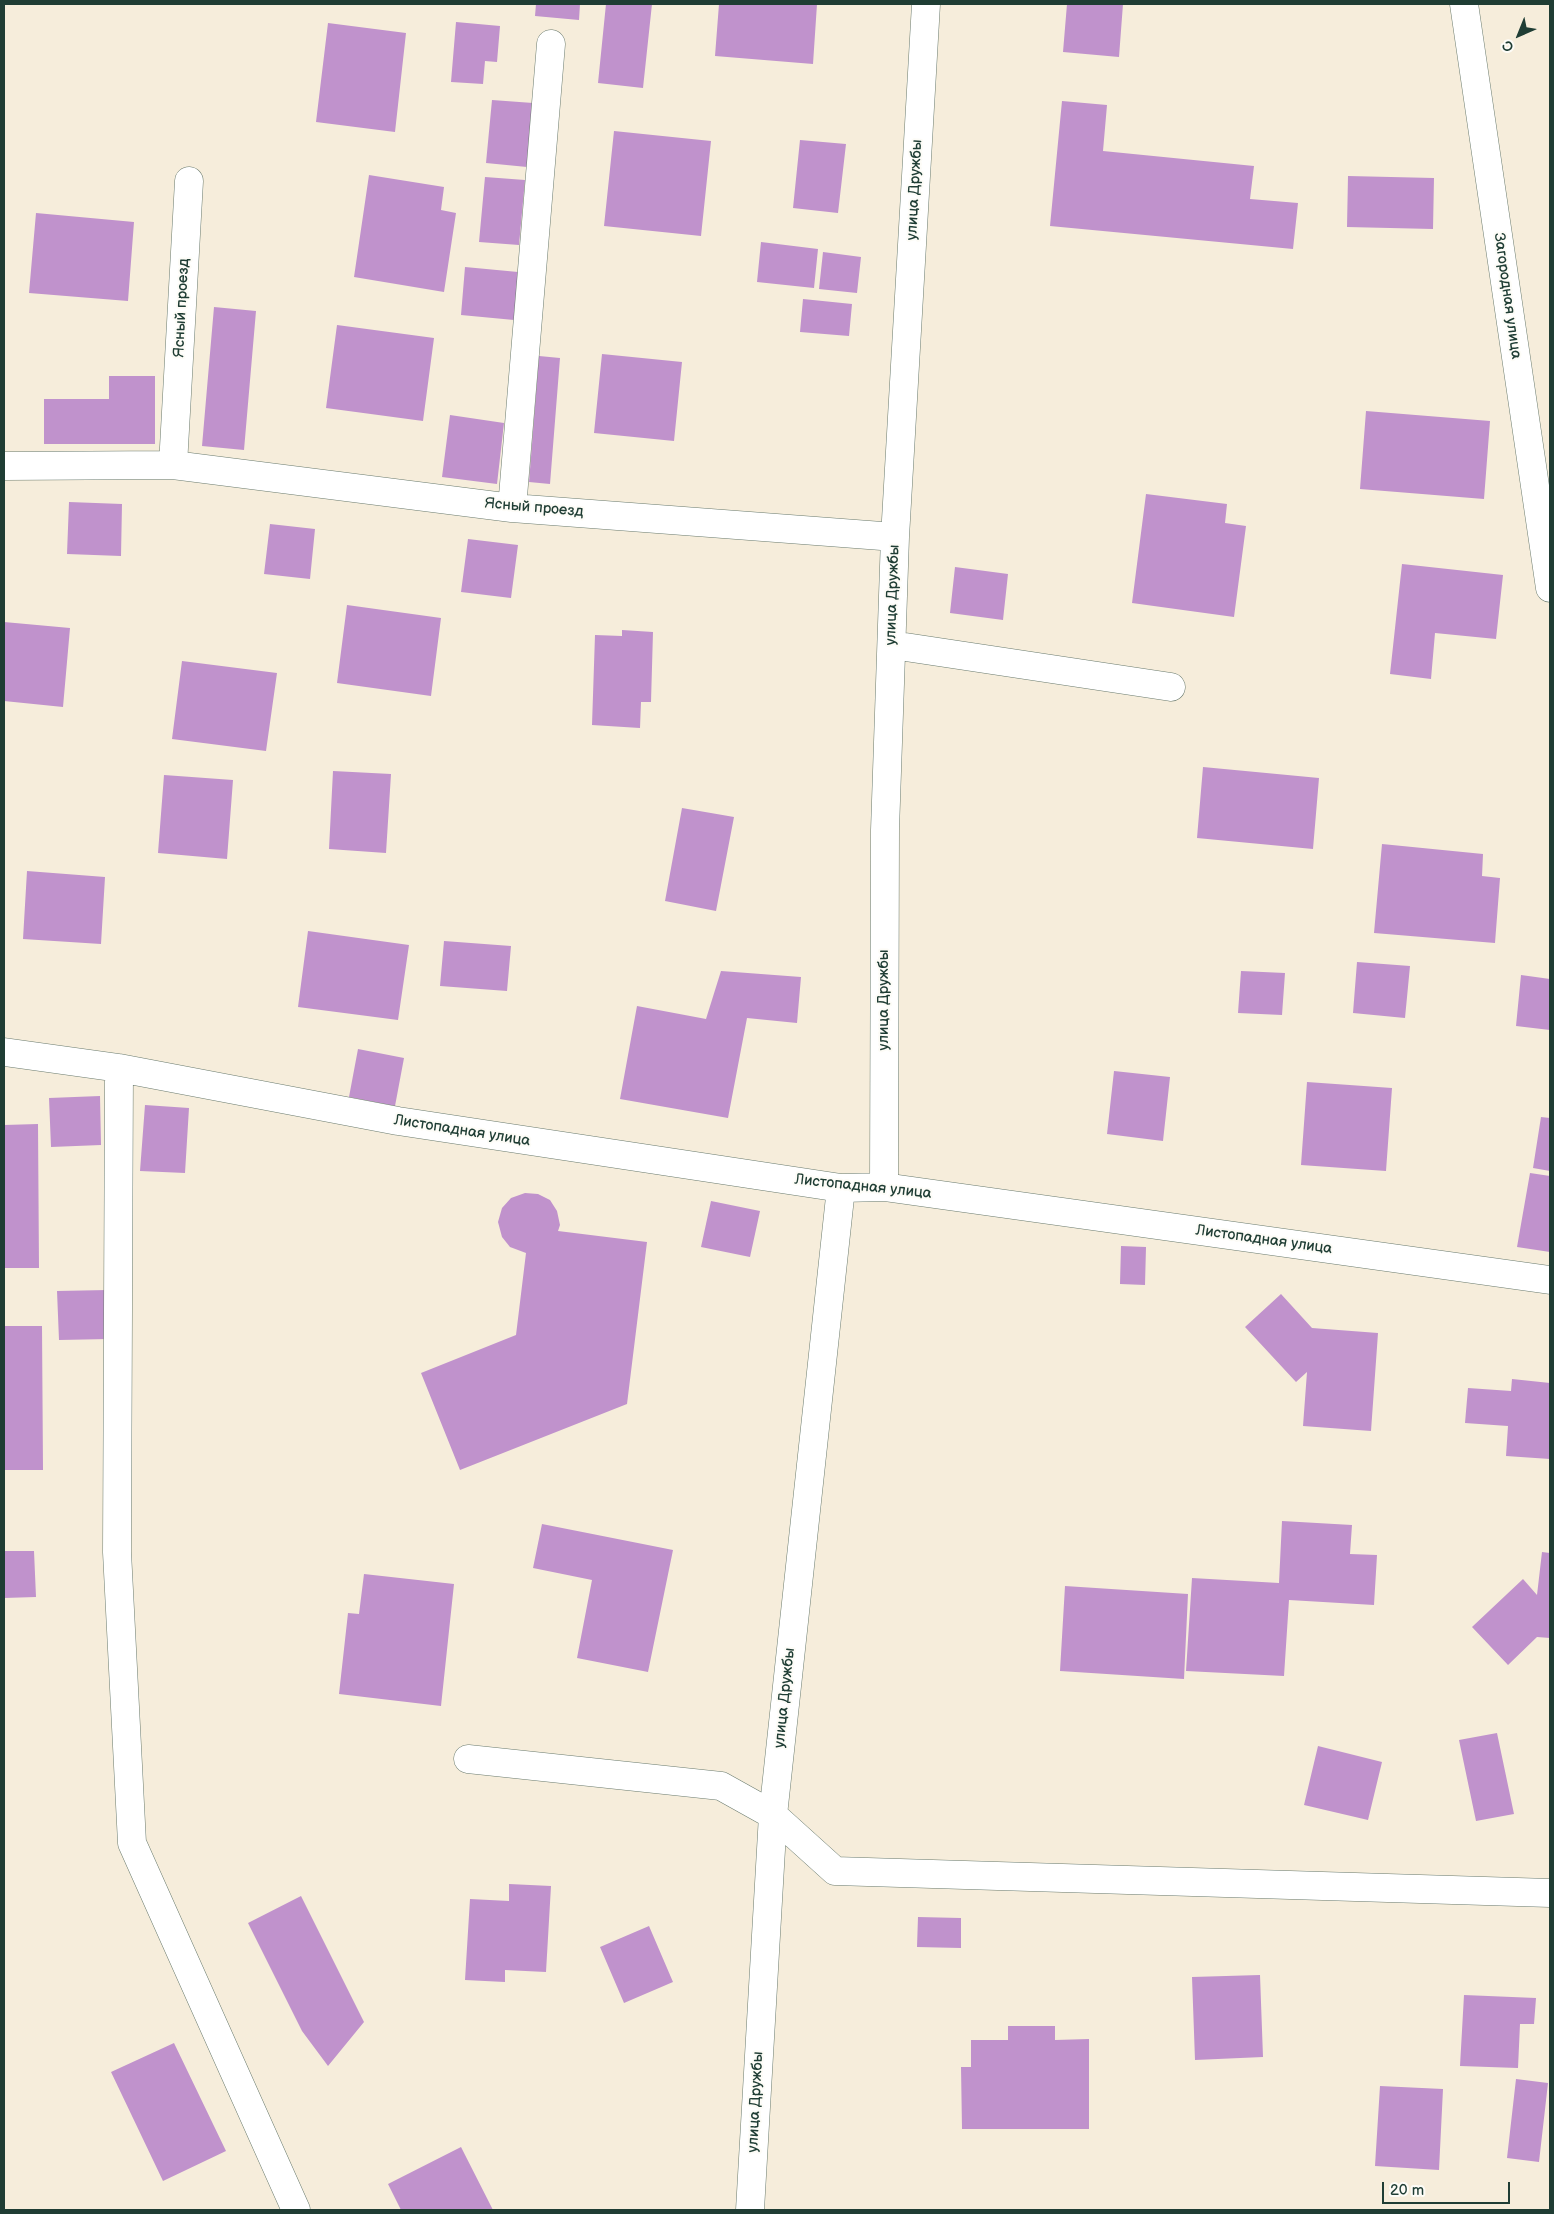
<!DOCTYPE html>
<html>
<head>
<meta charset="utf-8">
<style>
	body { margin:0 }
	#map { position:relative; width:1554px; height:2214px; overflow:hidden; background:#f6eddb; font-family:"Balsamiq Sans",sans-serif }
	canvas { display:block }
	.frame { position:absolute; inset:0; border:5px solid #1f3d34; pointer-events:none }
	.north { position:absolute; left:1494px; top:10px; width:50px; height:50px; -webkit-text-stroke:4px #fdfcf7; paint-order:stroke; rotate:224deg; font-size:14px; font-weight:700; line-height:20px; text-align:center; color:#1f3d34 }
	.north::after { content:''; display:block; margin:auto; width:18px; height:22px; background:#1f3d34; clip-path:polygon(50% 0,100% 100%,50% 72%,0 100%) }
	.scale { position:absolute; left:1382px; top:2182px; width:128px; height:22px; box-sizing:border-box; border:2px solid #1f3d34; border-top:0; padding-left:6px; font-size:15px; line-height:18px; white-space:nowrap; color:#1f3d34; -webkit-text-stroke:4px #fdfcf7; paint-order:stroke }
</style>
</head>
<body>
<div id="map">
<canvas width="1554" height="2214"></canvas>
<div class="frame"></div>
<div class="north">С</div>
<div class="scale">20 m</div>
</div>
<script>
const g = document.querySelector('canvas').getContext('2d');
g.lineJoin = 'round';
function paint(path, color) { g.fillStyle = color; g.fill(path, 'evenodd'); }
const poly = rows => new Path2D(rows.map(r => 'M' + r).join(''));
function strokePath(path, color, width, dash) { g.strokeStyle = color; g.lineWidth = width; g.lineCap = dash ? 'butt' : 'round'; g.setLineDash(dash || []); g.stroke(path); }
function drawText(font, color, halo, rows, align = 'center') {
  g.font = font + ' "Balsamiq Sans",sans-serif'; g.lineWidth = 4; g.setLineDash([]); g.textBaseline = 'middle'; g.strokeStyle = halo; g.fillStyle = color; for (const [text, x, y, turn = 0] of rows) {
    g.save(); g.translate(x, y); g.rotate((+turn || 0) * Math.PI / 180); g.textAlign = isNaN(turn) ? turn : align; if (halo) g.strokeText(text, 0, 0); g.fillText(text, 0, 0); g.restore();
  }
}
const building = poly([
	[536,4,580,4,579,20,535,16],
	[606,4,652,4,643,88,598,83],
	[719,4,817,4,813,64,715,56],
	[1067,4,1123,4,1119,57,1063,52],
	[456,22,500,26,497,62,485,61,483,84,451,82],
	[328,23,406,33,395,132,316,122],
	[492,100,533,103,527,167,486,163],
	[1062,101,1107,105,1103,151,1254,166,1250,199,1298,203,1293,249,1050,226],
	[614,131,711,141,701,236,604,226],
	[800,140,846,144,838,213,793,208],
	[369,175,444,187,441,210,456,213,444,292,354,277],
	[1348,176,1434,178,1433,229,1347,227],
	[485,177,525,180,519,245,479,242],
	[36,213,134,222,128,301,29,293],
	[761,242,818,249,814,288,757,282],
	[823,252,861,257,857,293,819,289],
	[465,267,518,272,514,320,461,315],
	[803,299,852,304,849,336,800,332],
	[214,307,256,311,244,450,202,446],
	[337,325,434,338,423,421,326,408],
	[602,354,682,362,674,441,594,433],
	[539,356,560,358,550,484,529,482],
	[109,376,155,376,155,444,44,444,44,399,109,399],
	[1366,411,1490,421,1484,499,1360,489],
	[450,415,504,423,497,484,442,477],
	[1146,494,1227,504,1225,523,1246,526,1234,617,1132,603],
	[69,502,122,504,121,556,67,554],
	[270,524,315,529,310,579,264,574],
	[468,539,518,545,511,598,461,592],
	[1402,564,1503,575,1496,639,1435,633,1431,679,1390,674],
	[955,567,1008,574,1003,620,950,613],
	[347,605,441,618,431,696,337,683],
	[4,622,70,628,63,707,4,701],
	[622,630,653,632,651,702,641,702,640,728,592,725,595,635,622,636],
	[182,661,277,673,266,751,172,739],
	[1203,767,1319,778,1313,849,1197,838],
	[333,771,391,774,386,853,329,849],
	[164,775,233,780,227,859,158,853],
	[682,808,734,817,716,911,665,901],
	[1382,844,1483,854,1482,876,1500,878,1495,943,1374,933],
	[27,871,105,877,101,944,23,939],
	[308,931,409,945,398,1020,298,1007],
	[444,941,511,946,507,991,440,986],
	[1357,962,1410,966,1405,1018,1353,1013],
	[721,971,801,977,797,1023,747,1018,728,1118,620,1099,637,1006,706,1019],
	[1241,971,1285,973,1282,1015,1238,1013],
	[1521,975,1550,979,1550,1030,1516,1026],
	[358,1049,404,1058,395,1106,349,1097],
	[1114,1071,1170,1077,1163,1141,1107,1134],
	[1307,1082,1392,1088,1386,1171,1301,1165],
	[100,1096,101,1145,51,1147,49,1098],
	[145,1105,189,1108,185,1173,140,1171],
	[1541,1117,1550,1118,1550,1171,1533,1168],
	[38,1124,39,1268,4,1268,4,1125],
	[1530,1173,1550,1176,1550,1252,1517,1247],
	[525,1193,538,1194,550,1200,557,1211,560,1225,558,1231,647,1242,627,1404,460,1470,421,1373,516,1335,526,1253,510,1247,502,1237,498,1222,502,1208,511,1198],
	[711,1201,760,1211,750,1257,701,1247],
	[1121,1246,1146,1247,1145,1285,1120,1284],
	[108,1290,109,1339,59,1340,57,1291],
	[1281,1294,1312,1328,1378,1333,1371,1431,1303,1426,1307,1372,1296,1382,1245,1327],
	[4,1326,42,1326,43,1470,4,1470],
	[1512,1379,1550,1383,1550,1459,1506,1456,1508,1426,1465,1423,1468,1388,1511,1391],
	[1282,1521,1352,1525,1350,1554,1377,1555,1374,1605,1289,1600,1284,1676,1186,1671,1192,1578,1279,1583],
	[542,1524,673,1550,648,1672,577,1658,592,1580,533,1568],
	[4,1551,34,1551,36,1597,4,1598],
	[1542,1552,1550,1553,1550,1638,1537,1637,1508,1665,1472,1627,1523,1579,1537,1595],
	[364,1574,454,1584,441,1706,339,1694,348,1613,359,1614],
	[1065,1586,1188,1594,1184,1679,1060,1671],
	[1497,1733,1514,1814,1476,1821,1459,1740],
	[1318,1746,1382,1762,1368,1820,1304,1805],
	[509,1884,551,1886,546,1972,505,1970,505,1982,465,1980,470,1899,509,1901],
	[301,1896,364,2022,328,2066,302,2031,248,1923],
	[918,1917,961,1918,961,1948,917,1947],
	[649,1926,673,1982,624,2003,600,1947],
	[1260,1975,1263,2057,1195,2060,1192,1977],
	[1464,1995,1536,1998,1534,2024,1520,2024,1518,2068,1460,2066],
	[1008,2026,1055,2026,1055,2040,1089,2039,1089,2129,962,2129,961,2067,971,2067,971,2040,1008,2040],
	[174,2043,226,2151,163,2181,111,2072],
	[1516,2079,1548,2083,1539,2162,1507,2158],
	[1380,2086,1443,2089,1439,2170,1375,2166],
	[461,2147,493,2210,401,2210,388,2184]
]);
const minor = poly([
	[1464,4,1550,588],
	[173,465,189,181],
	[4,466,173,465,512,508,895,537],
	[512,508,551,44],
	[892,645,1171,687],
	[4,1052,119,1068,398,1121,841,1188,884,1187,1550,1280],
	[119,1068,117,1552,132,1843,296,2210],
	[884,1187,885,830,895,537,926,4],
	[468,1759,721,1786,773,1815,835,1871,1550,1893],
	[750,2210,773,1815,841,1188]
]);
const streetNames = [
	["улица Дружбы",915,190,-87],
	["Загородная улица",1507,296,82],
	["Ясный проезд",182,308,-87],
	["Ясный проезд",534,508,5],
	["улица Дружбы",893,595,-88],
	["улица Дружбы",884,1000,-90],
	["Листопадная улица",462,1131,9],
	["Листопадная улица",863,1187,6],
	["Листопадная улица",1264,1240,8],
	["улица Дружбы",785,1698,-84],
	["улица Дружбы",756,2102,-87]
];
paint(building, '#c092cc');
strokePath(minor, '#6a7b6e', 29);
strokePath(minor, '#fff', 28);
drawText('15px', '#1f3d34', '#fdfcf7', streetNames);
</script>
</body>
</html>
